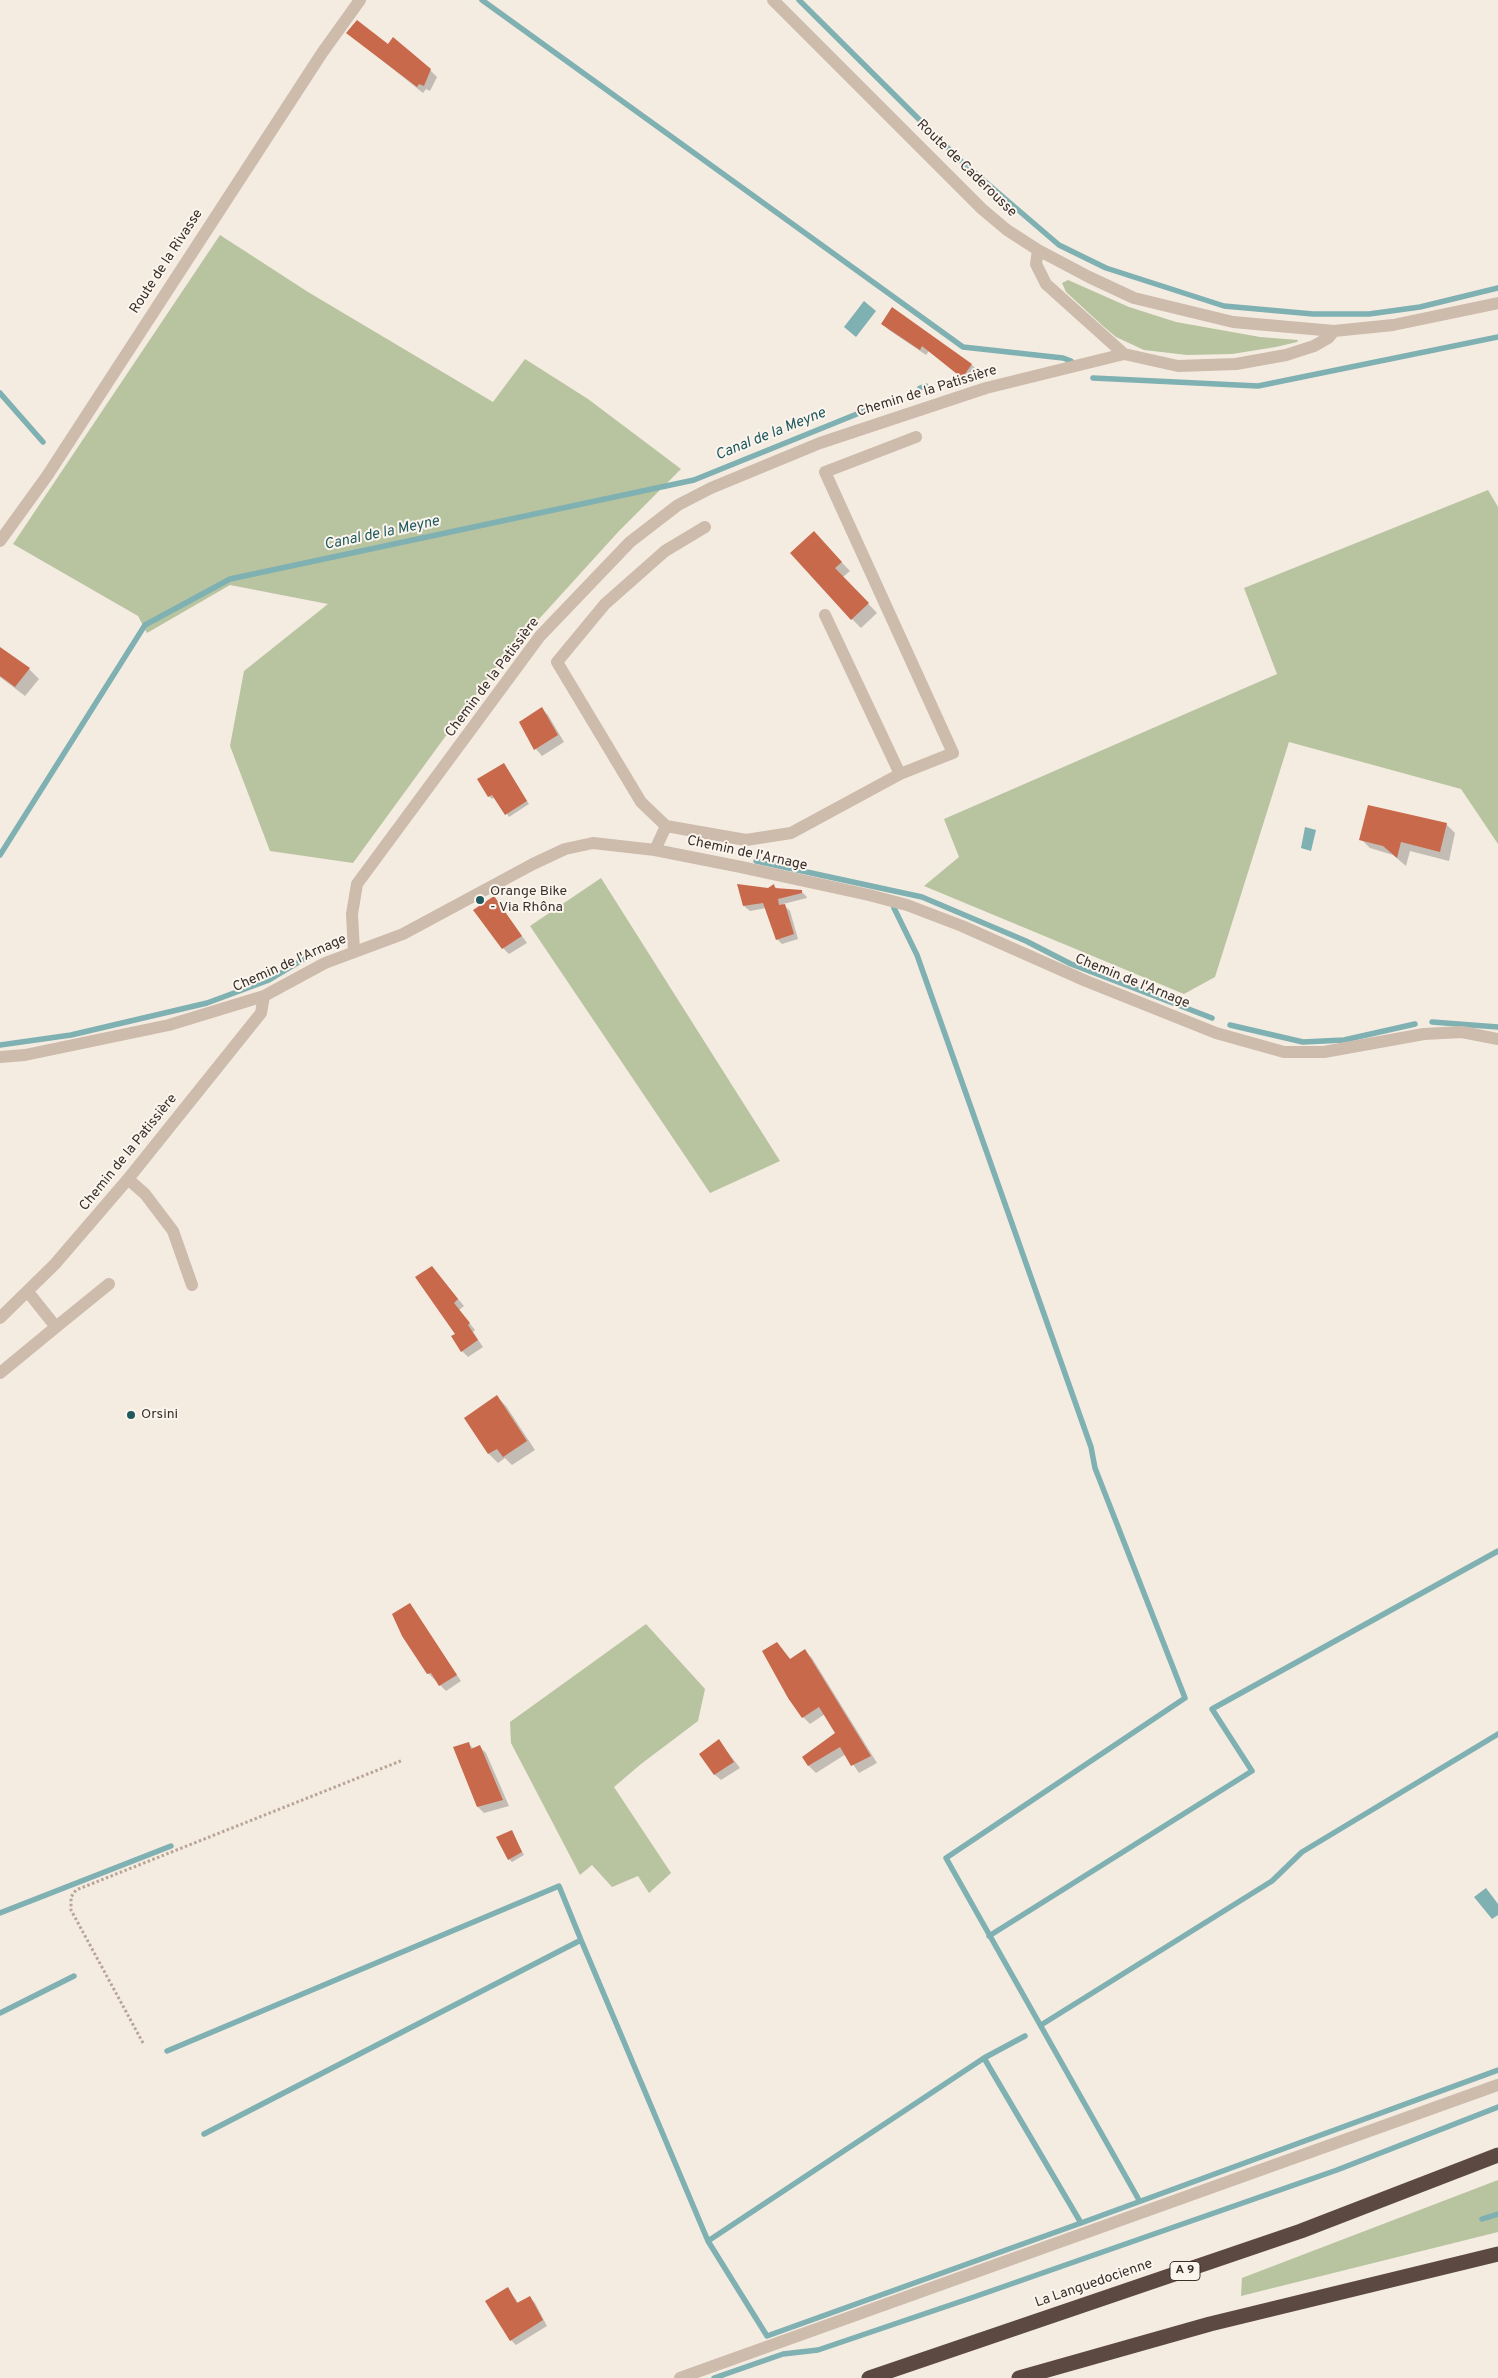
<!DOCTYPE html>
<html>
<head>
<meta charset="utf-8">
<style>
	body { margin:0 }
	canvas { display:block; background:#f4ebe1 }
</style>
</head>
<body>
<canvas width="1498" height="2378"></canvas>
<script>
const g = document.querySelector('canvas').getContext('2d');
g.lineJoin = 'round';
function paint(path, color) { g.fillStyle = color; g.fill(path, 'evenodd'); }
const poly = rows => new Path2D(rows.map(r => 'M' + r).join(''));
function strokePath(path, color, width, dash) { g.strokeStyle = color; g.lineWidth = width; g.lineCap = dash ? 'butt' : 'round'; g.setLineDash(dash || []); g.stroke(path); }
function drawText(font, color, halo, rows, align = 'center') {
  g.font = font + ' Overpass,sans-serif'; g.lineWidth = 4; g.setLineDash([]); g.textBaseline = 'middle'; g.strokeStyle = halo; g.fillStyle = color; for (const [text, x, y, turn = 0] of rows) {
    g.save(); g.translate(x, y); g.rotate((+turn || 0) * Math.PI / 180); g.textAlign = isNaN(turn) ? turn : align; if (halo) g.strokeText(text, 0, 0); g.fillText(text, 0, 0); g.restore();
  }
}
const green = poly([
	[220,235,308,292,493,402,525,359,588,399,681,469,619,531,499,663,353,863,270,851,230,746,244,671,328,604,230,585,147,633,138,616,13,544],
	[1068,280,1129,307,1176,322,1260,337,1298,340,1297,342,1276,347,1232,354,1187,355,1144,350,1116,337,1103,326,1066,292,1062,283],
	[1488,490,1498,507,1498,844,1461,789,1289,742,1215,977,1184,994,924,886,959,857,944,819,1277,674,1244,588],
	[601,878,711,1052,780,1161,710,1193,530,926],
	[646,1624,705,1689,698,1721,641,1764,614,1787,671,1873,649,1893,638,1876,612,1887,592,1865,580,1875,511,1743,510,1722],
	[1498,2180,1498,2232,1241,2296,1242,2278]
]);
const water = poly([
	[864,301,876,311,856,337,844,327],
	[1305,827,1316,830,1311,851,1301,848],
	[1486,1888,1498,1904,1498,1915,1492,1919,1474,1897]
]);
const shadow = poly([
	[348,33,388,46,430,70,437,77,430,91,426,89,423,93],
	[893,309,972,365,978,371,969,383,929,351,926,355,889,330,883,324],
	[822,542,850,571,843,577,877,613,861,628,852,619],
	[0,649,29,669,39,679,25,696,0,677],
	[542,709,548,715,564,742,542,756,536,749,520,722],
	[506,767,529,804,509,817,495,797,492,799,489,796],
	[1446,824,1455,833,1449,861,1410,851,1406,866,1393,855,1370,848,1361,839],
	[774,886,778,889,801,891,806,896,807,898,783,904,790,911,798,939,782,944,777,939,766,908,750,911,744,906],
	[494,898,527,943,509,954,503,948],
	[432,1267,464,1306,459,1310,475,1330,473,1332,483,1347,468,1357,462,1351],
	[497,1397,506,1406,535,1450,512,1465,505,1458,498,1463,489,1454,466,1419],
	[410,1605,461,1681,446,1691,428,1673],
	[777,1644,791,1660,805,1651,812,1658,877,1763,859,1773,846,1754,816,1773,809,1766,804,1757,837,1733,825,1714,810,1724,803,1717],
	[719,1741,740,1768,721,1780,714,1774],
	[468,1743,474,1749,480,1747,486,1753,509,1806,484,1813,478,1807],
	[512,1832,524,1855,512,1862,509,1859],
	[508,2289,519,2304,530,2297,535,2303,547,2326,516,2345,511,2340]
]);
const stream = poly([
	[482,0,963,347,1063,358,1071,361],
	[799,0,961,161,1059,245,1106,268,1224,306,1313,314,1369,314,1420,307,1498,288],
	[1093,378,1258,386,1498,337],
	[920,388,926,386],
	[0,393,43,442],
	[0,855,145,625,230,579,694,480,889,401],
	[756,861,922,897,1026,941,1071,964,1212,1018],
	[894,908,917,955,1091,1447,1095,1468,1185,1698,946,1858,1139,2200],
	[1432,1022,1498,1027],
	[1230,1025,1303,1042,1344,1040,1415,1024],
	[0,1045,71,1035,207,1003,269,980,319,950],
	[0,1913,171,1846],
	[989,1936,1252,1771,1212,1709,1498,1551],
	[581,1940,708,2241,767,2336,1081,2223,1498,2070],
	[0,2013,74,1976],
	[1041,2025,1272,1881,1302,1852,1498,1734],
	[1025,2036,984,2058,1081,2223],
	[167,2051,559,1886,581,1940,204,2134],
	[1482,2219,1498,2214],
	[708,2241,984,2058],
	[714,2378,783,2354,818,2350,971,2298,1337,2170,1498,2107]
]);
const building = poly([
	[357,20,388,44,393,37,431,69,424,86,419,84,417,87,346,33],
	[892,307,972,364,962,378,922,346,920,350,881,324],
	[814,531,842,562,835,568,869,603,851,620,790,553],
	[0,647,30,668,15,687,0,676],
	[542,707,558,735,534,750,519,722],
	[504,763,527,801,505,815,492,795,488,797,477,779],
	[1368,805,1447,823,1440,852,1401,842,1397,858,1383,846,1359,840],
	[737,884,768,888,774,884,775,888,802,890,802,893,778,899,779,905,785,904,794,934,776,940,763,903,743,906],
	[494,896,522,936,502,949,473,910],
	[432,1266,458,1299,454,1303,470,1323,468,1325,478,1340,461,1352,451,1336,455,1334,415,1277],
	[497,1395,527,1441,503,1457,497,1449,488,1454,464,1418],
	[410,1603,457,1675,439,1686,431,1673,427,1674,402,1636,392,1614],
	[777,1642,790,1659,805,1649,871,1756,851,1766,840,1747,808,1766,802,1757,835,1733,819,1707,802,1718,788,1698,762,1651],
	[719,1739,734,1762,714,1775,699,1754],
	[469,1742,471,1749,480,1745,503,1800,477,1807,453,1747],
	[512,1830,522,1852,508,1860,496,1837],
	[508,2287,517,2303,530,2296,543,2320,510,2341,485,2301]
]);
const path = poly([
	[143,2043,71,1910,71,1897,76,1890,403,1760]
]);
const minor = poly([
	[773,0,982,209,1007,230,1038,250,1089,277,1134,298,1233,322,1334,331,1393,325,1498,303],
	[1038,250,1036,264,1046,284,1124,354],
	[0,541,47,476,322,53,360,0],
	[825,615,900,774],
	[666,826,641,802,557,662,605,604,665,551,705,527],
	[655,850,666,826,746,840,791,833,900,774,953,753,825,472,916,437],
	[354,951,352,914,357,884,540,636,630,542,678,505,711,488,820,443,986,388,1124,354,1178,366,1236,364,1286,355,1314,346,1328,338,1334,331],
	[0,1057,25,1055,169,1025,264,996,325,963,403,934,533,864,565,849,593,843,655,850,741,867,869,895,907,905,962,926,1086,981,1216,1033,1284,1052,1324,1052,1424,1034,1462,1032,1498,1039],
	[128,1179,145,1194,173,1231,192,1285],
	[28,1292,56,1327,109,1284],
	[0,1318,55,1264,128,1179,261,1013,264,996],
	[0,1373,56,1327],
	[680,2378,1498,2085]
]);
const highway = poly([
	[869,2378,1301,2231,1498,2155],
	[1019,2378,1210,2324,1498,2254]
]);
const markers = [
	[480,900,5,"#1f5a5e"],
	[131,1415,5,"#1f5a5e"]
];
const shields = [
	[1185,2271,30]
];
const shieldNames = [
	["A 9",1185,2271]
];
const streetNames = [
	["Route de Caderousse",966,169,44],
	["Route de la Rivasse",167,262,-57],
	["Chemin de la Patissière",927,392,-17],
	["Chemin de la Patissière",493,678,-53],
	["Chemin de l'Arnage",747,854,12],
	["Chemin de l'Arnage",290,964,-24],
	["Chemin de l'Arnage",1132,982,22],
	["Chemin de la Patissière",129,1153,-51],
	["La Languedocienne",1094,2284,-19]
];
const poiNames = [
	["Orange Bike",490,892],
	["- Via Rhôna",490,908],
	["Orsini",141,1415]
];
const waterNames = [
	["Canal de la Meyne",771,435,-22],
	["Canal de la Meyne",382,534,-12]
];
paint(green, '#b8c4a0');
paint(water, '#7fb0b2');
paint(shadow, '#0003');
strokePath(stream, '#7fb0b2', 5.5);
paint(building, '#c8694b');
strokePath(path, '#b9a596', 3, [2.5, 2.5]);
strokePath(minor, '#cdbbac', 12);
strokePath(highway, '#5c4a42', 15);
for (const [x, y, r, color] of markers) { const dot = new Path2D(); dot.arc(x, y, r, 0, 2 * Math.PI); g.fillStyle = color; g.fill(dot); strokePath(dot, '#fbf5ee', 2); }
for (const [x, y, w] of shields) { const box = new Path2D(); box.roundRect(x - w / 2, y - 9.5, w, 19, 4); g.fillStyle = '#fbf5ee'; g.fill(box); strokePath(box, '#3b302b', 1); }
drawText('bold 12px', '#3b302b', null, shieldNames);
drawText('14px', '#3b302b', '#fbf5ee', streetNames);
drawText('14px', '#3b302b', '#fbf5ee', poiNames, 'left');
drawText('italic 15px', '#1f5a5e', '#fbf5ee', waterNames);
</script>
</body>
</html>
